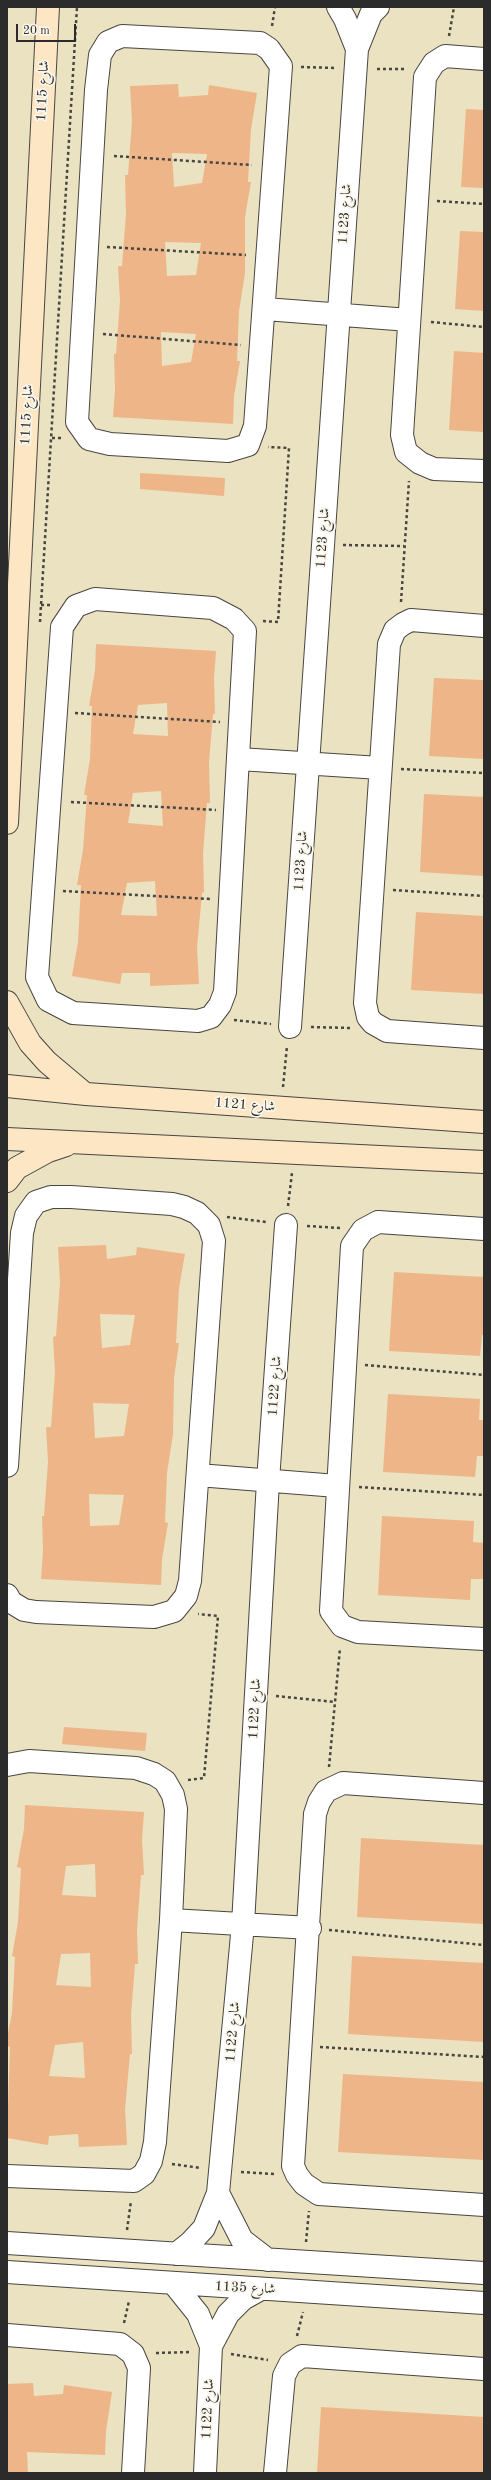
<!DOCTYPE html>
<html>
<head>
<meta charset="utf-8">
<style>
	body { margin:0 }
	#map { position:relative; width:491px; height:2480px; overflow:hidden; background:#eae2c0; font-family:"Old Standard TT",serif }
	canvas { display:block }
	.frame { position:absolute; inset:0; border:8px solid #2b2b2b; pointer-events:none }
	.scale { position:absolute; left:16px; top:24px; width:60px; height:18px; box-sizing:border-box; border:2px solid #2b2b2b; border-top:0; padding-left:5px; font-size:12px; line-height:14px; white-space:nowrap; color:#2b2b2b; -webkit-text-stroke:3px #fbf7ec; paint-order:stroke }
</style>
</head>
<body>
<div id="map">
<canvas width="491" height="2480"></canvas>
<div class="frame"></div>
<div class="scale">20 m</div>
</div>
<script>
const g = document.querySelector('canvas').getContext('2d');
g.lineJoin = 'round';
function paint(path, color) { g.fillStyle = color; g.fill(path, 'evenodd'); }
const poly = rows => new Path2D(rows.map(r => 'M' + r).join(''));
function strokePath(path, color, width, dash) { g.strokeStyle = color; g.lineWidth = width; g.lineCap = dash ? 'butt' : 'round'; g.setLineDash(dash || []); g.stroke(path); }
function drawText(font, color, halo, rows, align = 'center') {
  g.font = font + ' "Old Standard TT",Amiri,serif'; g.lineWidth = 3.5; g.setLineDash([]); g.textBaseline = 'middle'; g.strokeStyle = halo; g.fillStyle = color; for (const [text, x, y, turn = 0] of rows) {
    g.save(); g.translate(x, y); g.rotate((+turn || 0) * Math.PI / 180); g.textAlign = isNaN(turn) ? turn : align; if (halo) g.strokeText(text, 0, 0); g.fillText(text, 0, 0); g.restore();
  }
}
const building = poly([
	[178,84,179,97,208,95,209,85,257,93,251,129,248,182,251,182,245,217,245,273,239,311,237,361,240,361,234,396,233,424,113,417,115,390,114,354,116,354,120,301,118,266,122,266,126,214,125,175,128,175,132,121,130,86],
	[172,153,207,154,202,183,174,187],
	[165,242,201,243,196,275,167,276],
	[161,332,196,334,191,362,162,366],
	[466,109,484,110,484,188,461,187],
	[460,231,484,232,484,311,455,309],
	[454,351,484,353,484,432,449,430],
	[140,473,225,478,224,496,140,489],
	[96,644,216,651,214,678,215,714,213,714,209,763,210,803,207,803,203,853,204,892,202,893,197,948,199,984,150,986,150,973,122,973,120,984,72,976,78,942,81,885,77,885,83,850,87,795,84,795,90,759,92,706,89,706,95,671],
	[167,703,168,736,133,734,138,705],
	[161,791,163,826,128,823,133,793],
	[155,881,157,916,121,915,127,883],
	[434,678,484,680,484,759,429,756],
	[424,794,484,797,484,876,420,872],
	[416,912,484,916,484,994,411,990],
	[106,1245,107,1259,136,1255,137,1247,185,1254,179,1288,176,1343,179,1343,174,1378,173,1434,167,1473,165,1522,168,1523,162,1559,161,1585,41,1579,43,1551,42,1516,44,1516,48,1462,46,1427,51,1427,55,1372,53,1337,56,1336,60,1283,58,1247],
	[100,1314,135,1315,130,1345,102,1348],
	[93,1403,129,1404,124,1436,95,1438],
	[89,1494,124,1495,119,1525,90,1526],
	[394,1272,484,1277,484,1335,482,1335,480,1356,389,1351],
	[388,1394,480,1399,479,1420,484,1420,484,1456,477,1456,475,1477,383,1472],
	[382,1516,474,1521,473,1542,484,1543,484,1579,471,1579,470,1600,378,1595],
	[64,1727,147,1733,145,1751,62,1744],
	[25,1805,144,1812,142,1840,144,1875,141,1875,137,1929,138,1964,135,1964,131,2015,132,2054,130,2054,125,2109,127,2145,79,2147,78,2134,49,2136,48,2145,7,2138,10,2047,7,2046,7,2038,12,2013,15,1957,12,1956,18,1922,21,1868,17,1867,24,1829],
	[95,1864,96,1897,62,1895,66,1866],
	[90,1953,91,1987,56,1985,61,1954],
	[83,2042,85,2078,49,2076,55,2045],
	[361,1838,484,1845,484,1924,357,1917],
	[352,1956,484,1963,484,2042,348,2034],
	[343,2074,484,2082,484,2160,338,2152],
	[33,2383,34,2396,63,2394,64,2385,112,2392,106,2431,105,2455,27,2452,28,2473,7,2473,7,2384],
	[321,2407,484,2417,484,2473,317,2473]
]);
const path = poly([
	[272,26,275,7],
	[449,36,454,7],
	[301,67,336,68],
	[377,69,406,69],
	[114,156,252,165],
	[437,201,484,204],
	[107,247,246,255],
	[431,322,484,327],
	[103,334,241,345],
	[52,438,62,438],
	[343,545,404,546],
	[401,602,409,481],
	[41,605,51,605],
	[263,621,278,622,289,448,268,447],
	[40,622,77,7],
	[75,713,220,722],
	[401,769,484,773],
	[71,802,216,810],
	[393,890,484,896],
	[63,891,210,899],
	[234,1020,271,1024],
	[311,1027,350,1028],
	[283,1087,287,1046],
	[288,1206,292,1173],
	[227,1217,266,1222],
	[307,1226,340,1228],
	[365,1365,484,1375],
	[359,1487,484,1495],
	[276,1696,335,1702],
	[329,1767,340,1648],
	[188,1780,204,1778,218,1616,198,1614],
	[329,1930,484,1945],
	[320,2047,484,2057],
	[172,2164,201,2168],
	[241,2172,274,2174],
	[127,2230,131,2201],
	[306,2242,309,2211],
	[124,2323,129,2301],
	[297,2336,303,2312],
	[156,2353,191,2352],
	[231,2354,268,2360]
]);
const street = poly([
	[338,7,345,19,357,49],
	[122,36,260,43,269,49,281,66,255,426,248,445,228,451,110,444,89,439,77,422,96,90,100,55,108,42,122,36],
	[484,59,445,56,434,63,425,77,402,435,406,452,420,463,434,469,484,471],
	[265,309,409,320],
	[95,599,213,608,234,619,245,631,225,992,220,1005,211,1017,198,1021,73,1013,48,1000,37,977,62,627,76,606,95,599],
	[484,626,411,620,403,624,395,630,389,644,365,1003,368,1017,373,1023,387,1031,484,1038],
	[239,759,380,768],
	[290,1027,357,49,371,14,378,7],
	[484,1229,378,1222,363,1230,352,1246,331,1611,342,1626,358,1632,484,1639],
	[7,1466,22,1233,26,1216,36,1202,51,1197,71,1197,172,1204,184,1207,197,1213,209,1225,214,1241,190,1581,186,1596,174,1611,154,1617,36,1612,24,1610,11,1602,7,1595],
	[198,1475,337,1486],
	[7,1765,29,1761,136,1768,154,1774,165,1781,173,1795,176,1809,171,1920,155,2142,151,2161,144,2174,134,2181,7,2176],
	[484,1793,343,1783,326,1791,319,1802,315,1814,293,2166,297,2175,304,2184,319,2194,484,2205],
	[171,1920,310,1928],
	[218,2193,242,2240,268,2260],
	[7,2243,484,2273],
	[176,2254,191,2242,204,2228,218,2193,243,1924,268,1481,286,1225],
	[7,2272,484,2303],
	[174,2284,198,2314,211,2346,205,2473],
	[7,2335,120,2344,133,2354,139,2368,133,2473],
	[211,2346,228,2314,243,2299,261,2289],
	[275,2473,284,2376,290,2364,302,2356,484,2369]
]);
const secondary = poly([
	[7,823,48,7],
	[7,1002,30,1043,47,1062,85,1094],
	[7,1086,86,1094,484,1122],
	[7,1139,484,1162],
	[7,1181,17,1168,48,1151,66,1145]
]);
const streetNames = [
	["شارع 1115",43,91,-87],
	["شارع 1123",345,214,-86],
	["شارع 1115",27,415,-87],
	["شارع 1123",323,538,-86],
	["شارع 1123",301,861,-86],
	["شارع 1121",245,1105,4],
	["شارع 1122",275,1386,-86],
	["شارع 1122",255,1709,-87],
	["شارع 1122",233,2032,-85],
	["شارع 1135",245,2288,3],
	["شارع 1122",208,2409,-87]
];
paint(building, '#eeb588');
strokePath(street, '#484641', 24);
strokePath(secondary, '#484641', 24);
strokePath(path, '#484641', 2.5, [3, 3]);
strokePath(street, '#fff', 22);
strokePath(secondary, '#fce6c4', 22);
drawText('14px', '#2b2b2b', '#fbf7ec', streetNames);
</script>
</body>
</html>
